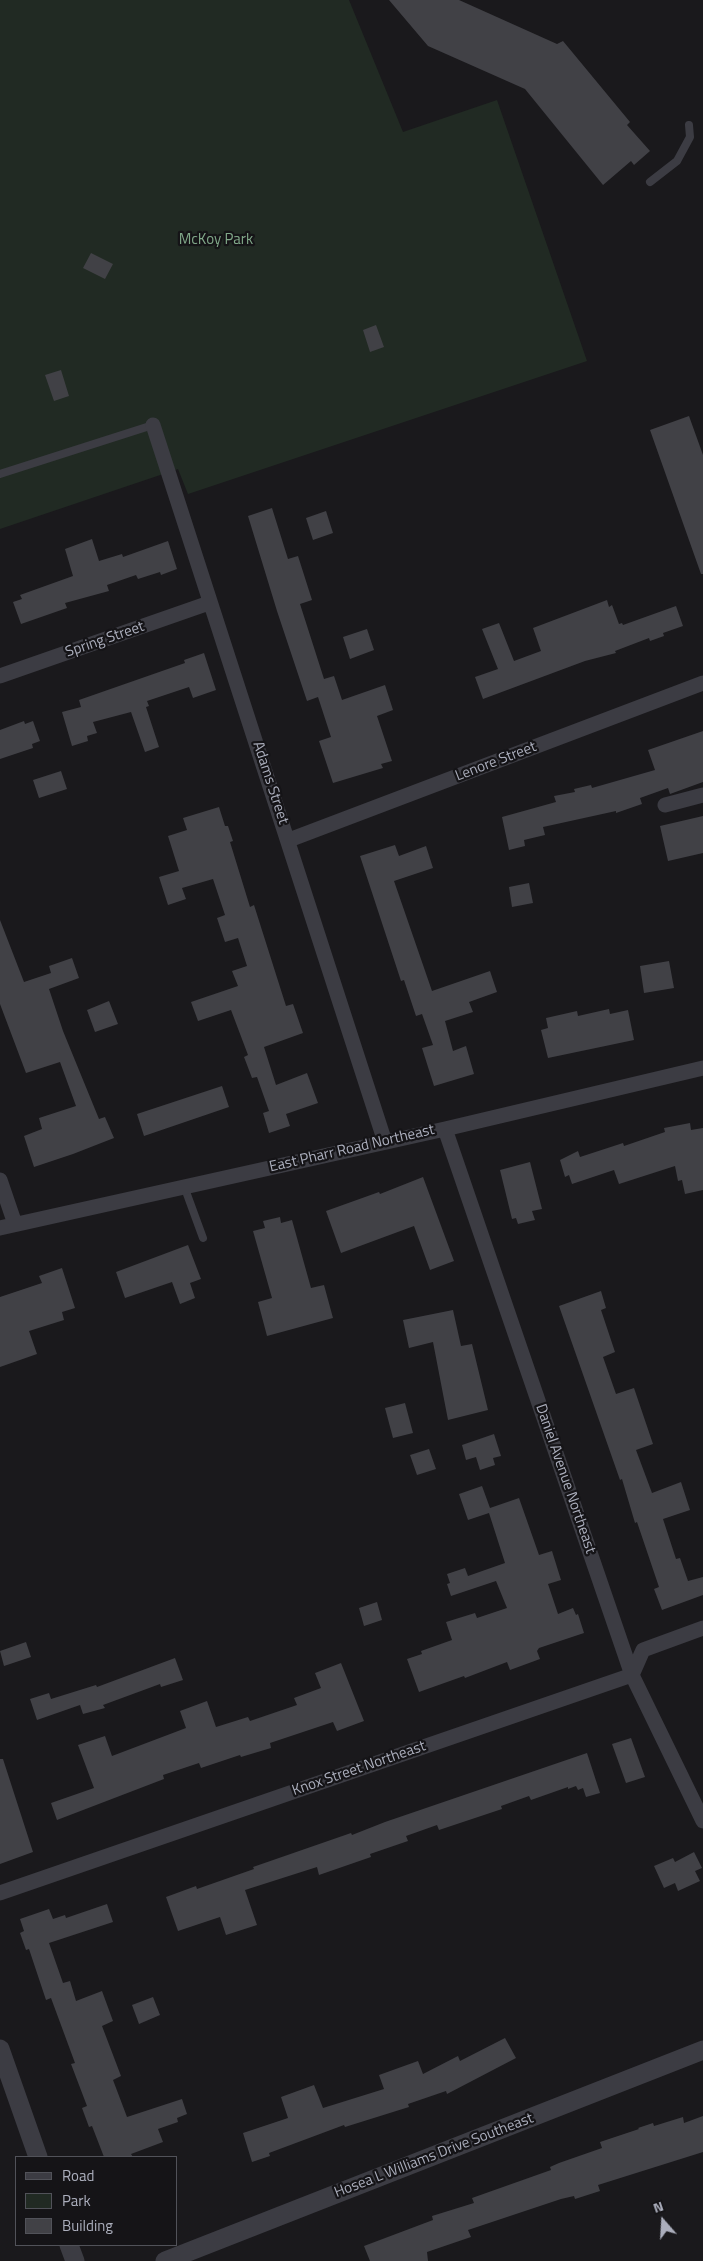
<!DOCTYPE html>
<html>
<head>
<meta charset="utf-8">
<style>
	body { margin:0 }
	#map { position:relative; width:703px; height:2261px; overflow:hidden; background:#1a191c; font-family:"Titillium Web",sans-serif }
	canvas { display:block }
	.legend { position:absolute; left:15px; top:2156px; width:162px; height:90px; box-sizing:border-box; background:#151417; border:1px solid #515259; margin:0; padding:6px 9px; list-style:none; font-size:15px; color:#abaebc }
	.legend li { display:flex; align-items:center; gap:10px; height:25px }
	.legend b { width:25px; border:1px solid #515259 }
	.north { position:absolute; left:638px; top:2196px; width:50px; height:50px; -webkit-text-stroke:4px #151417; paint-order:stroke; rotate:341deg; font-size:14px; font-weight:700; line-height:20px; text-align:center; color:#abaebc }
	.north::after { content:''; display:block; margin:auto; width:18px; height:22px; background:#abaebc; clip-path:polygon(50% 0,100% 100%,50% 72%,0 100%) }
</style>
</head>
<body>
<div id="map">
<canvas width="703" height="2261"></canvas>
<ul class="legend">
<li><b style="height:6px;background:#3c3c43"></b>Road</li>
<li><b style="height:14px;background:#212a23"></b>Park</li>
<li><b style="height:14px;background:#414146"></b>Building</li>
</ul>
<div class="north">N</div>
</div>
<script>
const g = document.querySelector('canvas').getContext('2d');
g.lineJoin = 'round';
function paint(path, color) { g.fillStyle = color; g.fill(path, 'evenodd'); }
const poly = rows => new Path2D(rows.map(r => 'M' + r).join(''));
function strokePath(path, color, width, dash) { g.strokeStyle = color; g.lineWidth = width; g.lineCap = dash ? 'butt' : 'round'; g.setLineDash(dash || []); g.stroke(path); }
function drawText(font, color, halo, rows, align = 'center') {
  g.font = font + ' "Titillium Web",sans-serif'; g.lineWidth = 4.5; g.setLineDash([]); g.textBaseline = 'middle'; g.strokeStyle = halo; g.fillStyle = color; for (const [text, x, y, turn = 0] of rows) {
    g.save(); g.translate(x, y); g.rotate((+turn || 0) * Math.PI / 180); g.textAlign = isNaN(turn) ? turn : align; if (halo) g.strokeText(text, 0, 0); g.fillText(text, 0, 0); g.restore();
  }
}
const green = poly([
	[0,0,349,0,403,132,497,100,587,361,188,494,178,469,0,529]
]);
const building = poly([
	[389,0,459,0,557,44,563,41,630,122,627,125,650,151,634,165,631,161,603,185,525,89,428,46],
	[91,253,113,264,105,279,83,268],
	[376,325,384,347,370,352,363,330],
	[61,370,69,396,54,401,45,375],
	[689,416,703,455,703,574,701,574,650,430],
	[272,508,288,559,298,556,312,600,300,604,324,679,334,676,342,700,385,685,393,710,377,716,392,761,381,764,383,768,333,783,319,741,331,737,318,697,307,701,277,611,248,516],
	[326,511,333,533,313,540,306,518],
	[92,539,99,561,122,554,123,557,168,541,177,569,161,575,160,572,138,579,136,575,107,585,109,591,65,603,67,608,21,624,13,602,22,599,20,595,73,576,65,549],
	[607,600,609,607,612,605,619,624,622,623,623,625,676,606,683,626,663,633,664,636,650,641,649,638,615,651,616,653,585,661,483,699,475,677,498,669,482,629,499,623,514,661,541,651,533,628],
	[367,629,374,650,350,659,343,637],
	[204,653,216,690,193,698,189,687,147,701,149,706,146,707,159,747,145,752,131,712,93,722,97,733,87,736,88,741,72,746,62,712,81,707,79,700,185,663,184,660],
	[24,721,25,724,33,721,40,741,32,744,33,748,0,759,0,730],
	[703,731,703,782,670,794,668,788,640,798,642,804,616,813,616,811,543,827,545,835,524,840,525,846,509,850,502,817,556,802,554,796,575,792,574,789,591,785,592,788,655,770,648,750],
	[61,771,67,789,39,798,33,780],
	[219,807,225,826,228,826,233,841,230,842,250,907,254,905,286,1006,293,1004,303,1033,264,1047,276,1085,307,1073,318,1103,286,1114,290,1126,269,1133,263,1113,269,1111,257,1077,252,1078,244,1057,248,1055,231,1010,198,1021,191,1002,238,986,232,971,247,966,238,938,225,942,217,918,225,915,213,879,182,888,186,899,168,905,159,877,179,871,168,836,187,830,183,818],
	[703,816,703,853,668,861,660,826],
	[395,845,399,856,426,846,433,868,394,881,432,991,490,971,497,992,469,1002,473,1012,445,1021,453,1051,466,1046,474,1074,434,1086,422,1048,433,1045,422,1014,416,1016,404,980,401,981,360,856],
	[529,883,533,903,512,907,509,887],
	[0,920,24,982,51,973,49,966,72,958,79,978,49,989,63,1031,99,1119,105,1117,114,1138,73,1154,34,1167,24,1136,42,1129,39,1118,76,1106,60,1062,26,1073,0,1004],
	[669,961,674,988,644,993,640,966],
	[109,1001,118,1024,95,1032,87,1010],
	[609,1009,610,1014,628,1010,634,1040,548,1058,541,1030,548,1028,546,1018,577,1011,578,1016],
	[222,1086,229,1107,144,1136,137,1114],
	[690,1123,691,1130,703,1128,703,1190,685,1194,682,1180,678,1181,675,1166,619,1184,614,1170,572,1184,569,1175,565,1177,560,1160,578,1151,580,1157,623,1143,624,1146,665,1132,664,1128],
	[530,1162,542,1209,532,1211,535,1220,518,1224,516,1218,512,1219,500,1170],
	[423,1177,454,1261,430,1270,414,1226,341,1253,326,1211,379,1192,380,1194],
	[280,1217,281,1223,292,1220,311,1288,324,1285,333,1318,267,1336,258,1302,272,1298,253,1231,265,1228,263,1221],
	[188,1245,201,1279,190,1283,195,1298,180,1304,172,1282,125,1298,116,1272],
	[62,1268,75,1308,62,1312,64,1320,29,1331,37,1354,0,1367,0,1297,42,1283,39,1276],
	[601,1291,606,1308,601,1310,615,1352,603,1357,616,1394,634,1388,653,1444,636,1450,652,1493,681,1482,690,1510,663,1519,676,1559,680,1558,688,1581,703,1577,703,1595,662,1610,654,1589,659,1587,637,1522,635,1523,622,1479,620,1480,559,1306],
	[453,1310,461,1346,472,1344,488,1410,448,1420,433,1342,409,1348,403,1320],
	[405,1403,413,1433,393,1438,385,1408],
	[494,1434,501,1456,493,1458,495,1465,480,1470,476,1457,466,1460,462,1445],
	[429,1449,436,1469,417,1475,410,1455],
	[482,1486,490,1508,519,1498,539,1555,552,1551,561,1580,548,1584,558,1614,573,1608,576,1615,578,1614,584,1633,539,1648,537,1651,540,1659,510,1670,507,1662,465,1678,464,1676,419,1692,407,1659,422,1654,421,1651,452,1640,446,1622,475,1613,477,1618,507,1608,496,1581,451,1596,447,1584,450,1583,447,1574,465,1568,468,1576,505,1563,489,1513,468,1520,459,1494],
	[377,1602,382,1620,364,1626,359,1608],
	[26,1642,31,1657,4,1666,0,1651],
	[175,1658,183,1680,161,1687,160,1684,103,1705,105,1708,83,1714,80,1705,37,1720,30,1699,49,1693,51,1699,96,1685,97,1687],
	[341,1663,364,1721,337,1731,333,1722,270,1743,271,1748,241,1757,240,1755,201,1768,199,1763,163,1775,164,1779,57,1820,51,1803,94,1788,78,1745,105,1736,112,1756,186,1728,180,1711,207,1701,216,1727,248,1717,250,1721,297,1705,294,1698,321,1688,315,1673],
	[631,1738,645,1777,626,1783,612,1744],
	[587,1753,600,1793,586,1797,583,1788,578,1790,576,1786,568,1789,568,1787,531,1800,529,1796,501,1806,502,1809,439,1830,437,1825,406,1836,408,1841,370,1854,371,1857,319,1875,317,1867,245,1890,257,1925,226,1935,220,1917,178,1931,166,1897,196,1886,197,1889,254,1869,253,1867,351,1833,352,1835,385,1822],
	[0,1759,3,1759,33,1852,0,1864],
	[694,1852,702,1868,695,1871,700,1881,678,1891,675,1883,664,1888,654,1866,673,1858,675,1862],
	[107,1904,113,1922,49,1943,63,1983,70,1981,76,2001,102,1991,113,2021,102,2026,121,2076,113,2080,127,2117,182,2099,187,2114,177,2118,178,2122,158,2129,163,2142,131,2154,133,2157,104,2157,92,2126,89,2127,82,2108,87,2106,71,2064,75,2063,51,1998,46,2000,29,1949,26,1950,20,1933,24,1931,20,1919,49,1909,53,1919,65,1915,66,1918],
	[153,1997,160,2015,139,2024,132,2005],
	[505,2038,516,2058,447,2094,446,2091,408,2104,409,2107,345,2127,344,2125,269,2153,270,2156,252,2162,243,2133,288,2118,281,2097,314,2085,323,2108,384,2089,379,2075,418,2061,423,2074,458,2056,460,2061],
	[703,2116,703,2152,598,2185,600,2191,575,2199,574,2196,561,2199,468,2230,471,2237,427,2252,428,2261,370,2261,364,2246,433,2220,432,2216,474,2203,472,2198,551,2170,550,2167,559,2163,602,2148,600,2142,639,2129,638,2128,653,2123,654,2126,683,2117,684,2123]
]);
const service = poly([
	[650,182,677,161,690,137,689,125],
	[0,474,153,425],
	[184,1186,203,1238]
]);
const minor = poly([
	[153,425,385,1142],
	[0,676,209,603],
	[665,805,703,795],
	[289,840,703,683],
	[445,1129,632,1675,703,1821],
	[0,1180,15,1224],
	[0,1228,445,1129,703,1068],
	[0,1893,632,1675,643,1650,703,1628]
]);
const tertiary = poly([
	[0,2049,38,2157],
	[69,2245,75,2261],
	[165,2261,703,2050]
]);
const parkNames = [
	["McKoy Park",216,240]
];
const streetNames = [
	["Spring Street",105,640,-19],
	["Lenore Street",496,762,-21],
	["Adams Street",270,783,72],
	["East Pharr Road Northeast",352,1149,-13],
	["Daniel Avenue Northeast",565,1479,71],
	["Knox Street Northeast",359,1769,-19],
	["Hosea L Williams Drive Southeast",434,2156,-21]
];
paint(green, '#212a23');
paint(building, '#414146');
strokePath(service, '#3c3c43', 8);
strokePath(minor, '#3c3c43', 15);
strokePath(tertiary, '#3c3c43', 19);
drawText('15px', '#81a889', '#151417', parkNames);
drawText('15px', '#abaebc', '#151417', streetNames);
</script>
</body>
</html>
